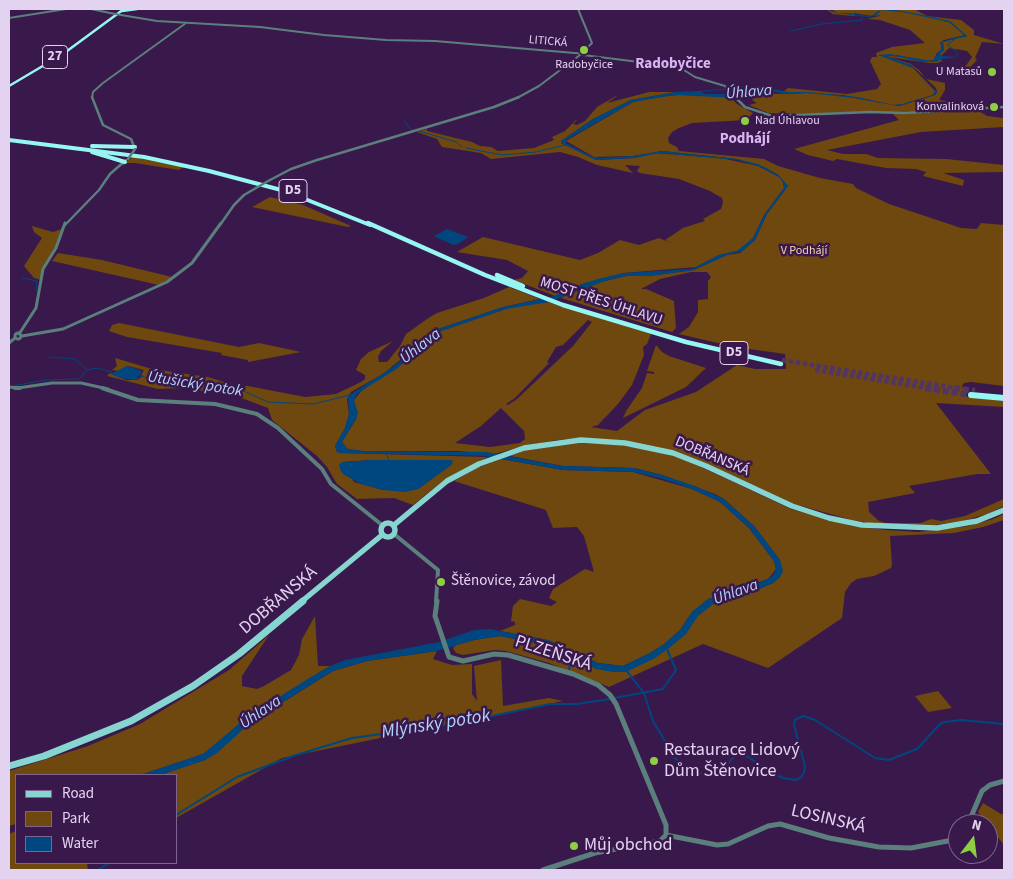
<!DOCTYPE html>
<html>
<head>
<meta charset="utf-8">
<style>
	body { margin:0 }
	#map { position:relative; width:1013px; height:879px; overflow:hidden; background:#39194b; font-family:"Source Sans 3",sans-serif }
	canvas { display:block }
	.frame { position:absolute; inset:0; border:10px solid #e4d2f1; pointer-events:none }
	.legend { position:absolute; left:15px; top:774px; width:162px; height:90px; box-sizing:border-box; background:#39194b; border:1px solid #7d638d; margin:0; padding:6px 9px; list-style:none; font-size:15px; color:#e4d2f1 }
	.legend li { display:flex; align-items:center; gap:10px; height:25px }
	.legend b { width:25px; border:1px solid #7d638d }
	.north { position:absolute; left:948px; top:814px; width:50px; height:50px; box-sizing:border-box; background:#39194b; border:1px solid #7d638d; border-radius:50%; rotate:15deg; font-size:14px; font-weight:700; line-height:20px; text-align:center; color:#e4d2f1 }
	.north::after { content:''; display:block; margin:auto; width:18px; height:22px; background:#8dce43; clip-path:polygon(50% 0,100% 100%,50% 72%,0 100%) }
</style>
</head>
<body>
<div id="map">
<canvas width="1013" height="879"></canvas>
<div class="frame"></div>
<ul class="legend">
<li><b style="height:6px;background:#86d5d0"></b>Road</li>
<li><b style="height:14px;background:#6e480e"></b>Park</li>
<li><b style="height:14px;background:#00467f"></b>Water</li>
</ul>
<div class="north">N</div>
</div>
<script>
const g = document.querySelector('canvas').getContext('2d');
g.lineJoin = 'round';
function paint(path, color) { g.fillStyle = color; g.fill(path, 'evenodd'); }
const poly = rows => new Path2D(rows.map(r => 'M' + r).join(''));
function strokePath(path, color, width, dash) { g.strokeStyle = color; g.lineWidth = width; g.lineCap = dash ? 'butt' : 'round'; g.setLineDash(dash || []); g.stroke(path); }
function drawText(font, color, halo, rows, align = 'center') {
  g.font = font + ' "Source Sans 3",sans-serif'; g.lineWidth = 5; g.setLineDash([]); g.textBaseline = 'middle'; g.strokeStyle = halo; g.fillStyle = color; for (const [text, x, y, turn = 0] of rows) {
    g.save(); g.translate(x, y); g.rotate((+turn || 0) * Math.PI / 180); g.textAlign = isNaN(turn) ? turn : align; if (halo) g.strokeText(text, 0, 0); g.fillText(text, 0, 0); g.restore();
  }
}
const green = poly([
	[826,9,837,13,831,9,914,9,927,16,961,20,974,30,974,35,1004,44,982,42,975,58,977,60,969,68,965,67,972,57,967,51,949,48,941,56,939,54,944,50,943,42,967,36,948,21,943,21,949,22,965,35,944,40,940,43,942,49,936,54,935,60,928,61,895,55,879,55,913,68,935,91,933,95,903,104,894,105,843,95,783,92,788,88,847,94,877,89,881,84,870,61,872,57,877,57,876,53,892,47,925,43,910,30,880,20,867,19,879,16,880,15,875,16,880,11,872,16,854,13,855,16,842,15,833,14],
	[891,56,904,57,923,62,936,62,941,59,942,61,938,63,929,63,889,57,911,64,920,71,926,79,945,83,945,90,939,100,988,107,900,112,795,114,768,113,749,105,757,103,752,100,757,95,772,94,809,93,843,96,899,106,935,95,937,92,936,88,918,71,911,65,886,57],
	[649,92,676,92,631,100,593,119,561,141,561,143,596,160,635,158,654,153,721,158,758,166,779,177,783,182,784,188,764,215,753,238,741,250,719,255,696,267,624,273,582,284,555,296,514,280,522,278,528,271,507,260,457,252,483,237,580,260,598,253,620,240,639,245,659,238,673,244,665,240,683,228,705,221,703,219,721,209,723,202,722,198,710,191,679,179,640,173,637,171,640,166,625,165,633,173,597,165,578,157,560,152,491,159,481,153,442,147,437,139,417,132,427,129,427,131,472,142,480,146,491,147,498,151,534,148,554,140,552,137,565,131,575,121,578,119,573,124,577,125,585,121,597,107,616,96,617,96,607,103],
	[688,94,731,98,737,104,753,113,746,120,692,123,679,128,672,132,668,138,669,143,677,147,679,151,764,159,778,166,820,178,853,184,856,188,889,204,961,228,977,229,981,223,1004,225,1004,386,971,382,964,383,962,386,967,397,1004,401,1004,407,936,403,991,474,977,474,909,486,915,493,868,502,869,512,879,521,886,523,921,523,931,519,941,521,965,516,1004,499,1004,506,987,514,963,521,935,525,873,524,852,520,794,504,708,464,674,451,615,440,581,438,557,440,523,446,495,454,457,451,363,451,348,449,343,446,342,442,356,419,354,400,363,389,396,369,441,331,506,309,523,305,549,302,651,334,647,344,643,347,644,355,632,385,618,404,598,425,591,427,617,431,645,410,696,392,737,365,755,369,786,369,785,354,735,347,679,334,689,327,698,312,698,300,708,299,708,281,711,277,707,272,691,272,660,279,641,289,646,289,674,301,676,328,672,332,561,298,592,284,626,276,649,276,694,270,727,255,740,253,755,240,767,214,788,186,777,174,764,167,737,159,662,151,633,156,594,157,566,141,633,102,658,97],
	[588,320,592,322,573,346,517,399,508,405,506,404,515,398,549,363,547,362,556,347,563,345],
	[501,408,524,431,525,439,520,443,490,447,455,443,481,426],
	[976,109,987,116,1004,118,1004,127,921,132,827,150,843,154,866,154,878,158,946,159,1004,165,1004,172,943,173,964,180,963,186,923,176,926,172,916,169,886,168,837,159,833,161,808,155,794,149,899,120,893,114],
	[133,157,184,167,179,170,135,163,127,163,119,167],
	[270,197,303,205,351,226,348,227,252,207],
	[32,226,53,232,62,229,55,250,44,268,41,280,34,278,24,266,42,238,34,232],
	[58,253,102,260,172,277,159,285,52,261],
	[509,287,540,299,503,307,438,329,383,374,351,392,347,399,349,414,345,428,335,446,337,452,341,453,488,457,444,480,413,505,394,498,357,499,337,484,327,467,317,456,272,420,268,408,236,396,182,388,158,389,107,376,110,373,126,380,137,380,143,376,141,375,144,370,128,366,118,371,112,370,117,366,115,358,152,369,208,377,236,386,248,386,305,397,336,394,361,382,365,379,365,375,356,370,361,359,369,352,393,341,381,351,378,357,379,362,387,362,400,346,406,334,430,317,437,313,484,298],
	[371,460,452,460,452,464,418,489,383,490,354,482,343,462],
	[119,323,239,347,259,343,301,352,248,362,248,360,221,355,222,353,127,337,109,331,112,325],
	[656,345,662,352,669,356,706,368,686,387,623,418,626,411,642,388,647,373,654,374,654,372,647,371],
	[581,443,614,444,662,452,688,461,791,509,852,526,887,530,918,532,968,526,993,519,1004,514,1004,520,983,527,954,533,890,536,892,565,891,568,874,576,857,579,851,583,845,592,842,618,768,668,703,644,609,687,549,663,506,651,495,650,463,655,456,653,453,648,456,645,474,640,500,636,546,645,570,656,626,672,692,623,697,616,713,604,745,595,773,583,780,577,780,560,754,526,724,499,715,494,662,475,634,468,563,466,510,456,525,450],
	[501,459,563,470,633,472,692,489,720,502,749,528,774,561,776,569,768,579,708,599,692,612,680,630,664,644,650,653,623,666,598,663,548,640,500,631,515,625,515,622,511,621,513,606,520,599,551,606,557,602,549,598,553,589,585,569,594,572,584,536,577,527,553,528,546,510,454,481,477,468],
	[315,616,318,666,330,666,246,718,212,748,203,754,140,775,16,775,16,824,9,826,9,771,88,746,140,724,229,670,269,635,242,676,242,686,257,689,264,686,291,670,299,655,302,639],
	[437,651,433,659,452,665,472,664,472,694,477,701,474,666,501,660,503,706,549,698,563,701,282,758,176,818,176,775,160,775,205,760,250,723,333,671,367,661],
	[938,691,952,708,928,712,915,696],
	[983,803,1001,814,1004,814,1004,845,978,812],
	[16,831,16,863,87,863,88,870,9,870,9,834]
]);
const water = poly([
	[829,9,837,13,849,13,868,16,873,15,878,11,885,10,896,10,923,15,950,21,967,36,943,42,944,50,940,54,941,56,958,57,941,59,936,62,923,62,895,56,886,56,911,65,937,92,935,95,899,106,854,98,809,93,787,94,764,90,755,96,740,98,674,95,633,102,566,140,566,143,591,156,599,158,633,156,662,151,737,159,758,164,777,174,788,186,767,214,755,240,743,251,727,255,694,270,649,276,626,276,605,281,549,302,506,309,441,331,396,369,357,394,354,400,358,413,356,419,342,442,348,449,363,451,486,452,563,466,634,468,662,475,695,486,724,499,754,526,780,560,783,571,780,577,773,583,745,595,713,604,698,616,686,634,669,648,655,658,626,672,613,672,596,669,546,645,500,636,474,640,437,651,367,661,333,671,310,685,250,723,217,753,205,760,160,775,140,775,203,754,246,718,306,680,330,666,345,660,439,642,474,630,490,629,548,640,598,663,623,666,650,653,664,644,680,630,692,612,708,599,740,590,768,579,774,574,776,569,774,561,749,528,720,502,692,489,660,478,633,472,563,470,485,456,341,453,337,452,335,446,345,428,349,414,348,396,393,367,438,329,503,307,555,296,567,289,598,279,624,273,690,269,696,267,719,255,737,251,753,238,764,215,784,188,783,182,779,177,758,166,737,160,659,153,635,158,596,160,561,143,561,141,593,119,631,100,676,92,698,91,706,94,740,94,752,93,758,89,767,88,789,92,808,92,857,97,894,105,903,104,933,95,935,91,913,68,878,55,890,54,932,61,941,49,941,42,964,35,949,22,902,12,882,10,875,16,869,17,836,13],
	[447,229,468,237,458,244,453,245,434,236],
	[127,366,142,371,140,375,134,375,139,377,136,380,120,378,111,374],
	[371,460,452,460,453,461,450,466,418,489,405,492,383,490,361,484,343,474,340,469,339,464,343,462]
]);
const streamFar1 = poly([
	[791,31,822,24,862,20,862,16],
	[955,39,947,45,957,52,957,57],
	[732,89,756,90],
	[695,92,726,89],
	[405,121,410,129,413,130],
	[419,131,456,142,462,147],
	[466,148,502,155,536,152,565,145],
	[22,278,37,281,36,291],
	[49,357,75,359,87,370],
	[136,375,182,386,204,385,220,390,239,389,268,402,313,404,350,395],
	[12,386,46,380,79,379,87,370,97,368,112,372],
	[386,454,389,460]
]);
const stream = poly([
	[569,670,571,657],
	[626,670,644,693,653,721,675,758,686,768,707,775,717,774,735,756,740,755,749,757,767,771,783,778,795,780,800,778,804,773,805,766,794,725,795,720,803,716,815,720,875,758,889,760,917,749,940,724,945,722,961,720,1004,724],
	[614,698,663,689,676,670,667,649],
	[176,815,237,777,296,755,352,738,454,724,550,704,577,704,610,699],
	[98,870,109,863]
]);
const highwayTunnelFar1 = poly([
	[782,360,962,389],
	[815,370,933,389]
]);
const highwayTunnel = poly([
	[925,388,971,395],
	[954,388,975,391]
]);
const minorFar4 = poly([
	[91,9,110,13],
	[578,9,592,43,583,52],
	[121,15,157,21,260,27,324,35,386,40,435,41,586,54],
	[9,18,66,9],
	[583,55,679,67,695,77,725,86,736,98],
	[92,98,93,92,103,83,186,23],
	[517,98,539,86,580,55]
]);
const minorFar3 = poly([
	[92,97,103,125,131,139,135,149],
	[735,97,745,107,772,116,870,112,904,113,1004,107],
	[270,180,291,169,317,160,494,107,519,97],
	[65,225,99,190,110,174,126,160],
	[220,225,234,205,244,195,256,188]
]);
const minorFar2 = poly([
	'15 336a3 3 0 1 1 6 0a3 3 0 1 1-6 0Z',
	[19,334,36,308,43,269,56,248,65,223],
	[22,336,63,329,167,282,192,263,221,223],
	[9,343,15,338],
	[9,387,18,388,52,383,81,383,108,389]
]);
const minorFar1 = poly([
	[15,388,20,388],
	[102,388,138,400,215,404,257,414,278,428,322,469,331,484,382,525],
	[394,534,438,570,436,602]
]);
const minor = poly([
	[437,601,435,616,449,657,463,661,494,654,508,655,573,674,598,685,610,695,616,704,666,825,666,835],
	[968,824,982,791,990,785,1004,781],
	[666,835,717,845,728,844,768,826,780,824,829,838,879,847,911,848,958,839],
	[543,870,595,853,660,841,666,835]
]);
const majorFar1 = poly([
	'381 530a7 7 0 1 1 14 0a7 7 0 1 1-14 0Z',
	[394,525,447,481,479,464,524,448,581,440,625,443,673,453,706,466,792,506,829,518,862,525,937,528,977,521,1004,510],
	[301,602,382,535]
]);
const major = poly([
	[9,766,44,756,131,721,193,686,239,654,303,601]
]);
const highwayFar3 = poly([
	[122,11,137,9],
	[9,86,63,54,124,9]
]);
const highwayFar2 = poly([
	[9,140,144,157,209,171,285,191,370,225],
	[92,146,135,147],
	[92,152,125,162]
]);
const highwayFar1 = poly([
	[368,223,485,275,563,305,686,342,781,364],
	[497,275,523,286]
]);
const highway = poly([
	[971,395,1004,398]
]);
const minorBridgeFar1 = poly([
	[110,13,121,15]
]);
const minorBridge = poly([
	[128,159,135,149],
	[256,188,270,180]
]);
const markers = [
	[584,50,5,"#8dce43"],
	[992,72,5,"#8dce43"],
	[994,107,5,"#8dce43"],
	[745,121,5,"#8dce43"],
	[441,582,5,"#8dce43"],
	[654,761,5,"#8dce43"],
	[574,846,5,"#8dce43"]
];
const farStreetnames = [
	["LITICKÁ",548,42,5]
];
const farPoinames = [
	["Radobyčice",584,65,"center"],
	["U Matasů",982,72],
	["Konvalinková",984,107],
	["Nad Úhlavou",755,121,"left"]
];
const farParknames = [
	["V Podhájí",804,251]
];
const shields = [
	[55,57,25],
	[293,191,28],
	[734,353,28]
];
const shieldNames = [
	["27",55,57],
	["D5",293,191],
	["D5",734,353]
];
const farQuarternames = [
	["Radobyčice",673,65],
	["Podhájí",745,140]
];
const streetNames = [
	["MOST PŘES ÚHLAVU",601,302,18],
	["DOBŘANSKÁ",712,457,23]
];
const poiNames = [
	["Štěnovice, závod",451,582]
];
const waterNames = [
	["Úhlava",749,93,-5],
	["Úhlava",421,347,-38],
	["Útušický potok",195,385,9],
	["Úhlava",736,593,-20],
	["Úhlava",261,713,-34]
];
const nearStreetnames = [
	["DOBŘANSKÁ",279,601,-40],
	["PLZEŇSKÁ",553,654,18],
	["LOSINSKÁ",828,820,13]
];
const nearPoinames = [
	["Restaurace Lidový",664,751],
	["Dům Štěnovice",664,772],
	["Můj obchod",584,846]
];
const nearWaternames = [
	["Mlýnský potok",436,725,-9]
];
paint(green, '#6e480e');
paint(water, '#00467f');
strokePath(streamFar1, '#00467f', 1);
strokePath(stream, '#00467f', 2);
strokePath(highwayTunnelFar1, '#533564', 4.5, [4.5, 2.5]);
strokePath(highwayTunnel, '#533564', 6, [6, 3]);
strokePath(minorFar4, '#5b7f7d', 2);
strokePath(minorFar3, '#5b7f7d', 2.5);
strokePath(minorFar2, '#5b7f7d', 3);
strokePath(minorFar1, '#5b7f7d', 4);
strokePath(minor, '#5b7f7d', 5);
strokePath(majorFar1, '#86d5d0', 5.5);
strokePath(major, '#86d5d0', 7);
strokePath(highwayFar3, '#96f7f2', 2.5);
strokePath(highwayFar2, '#96f7f2', 4);
strokePath(highwayFar1, '#96f7f2', 4.5);
strokePath(highway, '#96f7f2', 6);
strokePath(minorBridgeFar1, '#5b7f7d', 2);
strokePath(minorBridge, '#5b7f7d', 2.5);
for (const [x, y, r, color] of markers) { const dot = new Path2D(); dot.arc(x, y, r, 0, 2 * Math.PI); g.fillStyle = color; g.fill(dot); strokePath(dot, '#39194b', 2); }
drawText('12px', '#e4d2f1', '#39194b', farStreetnames);
drawText('12px', '#e4d2f1', '#39194b', farPoinames, 'right');
drawText('12px', '#f6d2a8', '#39194b', farParknames);
for (const [x, y, w] of shields) { const box = new Path2D(); box.roundRect(x - w / 2, y - 11.5, w, 23, 4); g.fillStyle = '#39194b'; g.fill(box); strokePath(box, '#e4d2f1', 1); }
drawText('bold 14px', '#e4d2f1', null, shieldNames);
drawText('bold 15px', '#d8b4f1', '#39194b', farQuarternames);
drawText('15px', '#e4d2f1', '#39194b', streetNames);
drawText('15px', '#e4d2f1', '#39194b', poiNames, 'left');
drawText('italic 16px', '#afd3fc', '#39194b', waterNames);
drawText('18px', '#e4d2f1', '#39194b', nearStreetnames);
drawText('18px', '#e4d2f1', '#39194b', nearPoinames, 'left');
drawText('italic 19px', '#afd3fc', '#39194b', nearWaternames);
</script>
</body>
</html>
